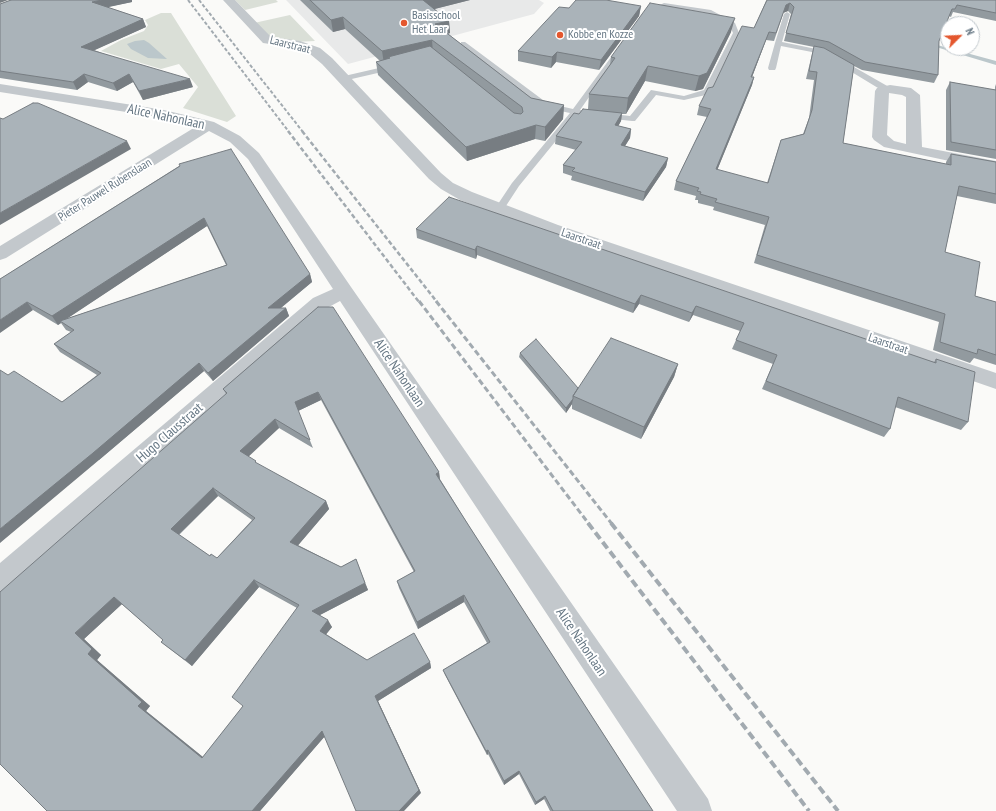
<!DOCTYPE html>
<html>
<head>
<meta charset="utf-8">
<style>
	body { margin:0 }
	#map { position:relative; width:996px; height:811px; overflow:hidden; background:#fafaf8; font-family:"PT Sans Narrow",sans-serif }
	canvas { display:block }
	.north { position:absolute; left:940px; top:16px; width:40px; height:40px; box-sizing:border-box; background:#fff; border:1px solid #c1c8cd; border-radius:50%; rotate:66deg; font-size:11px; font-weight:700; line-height:16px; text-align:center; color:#657683 }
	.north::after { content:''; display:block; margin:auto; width:14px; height:18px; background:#e4572e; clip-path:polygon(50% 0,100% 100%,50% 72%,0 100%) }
</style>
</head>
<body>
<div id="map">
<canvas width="996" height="811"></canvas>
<div class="north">N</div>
</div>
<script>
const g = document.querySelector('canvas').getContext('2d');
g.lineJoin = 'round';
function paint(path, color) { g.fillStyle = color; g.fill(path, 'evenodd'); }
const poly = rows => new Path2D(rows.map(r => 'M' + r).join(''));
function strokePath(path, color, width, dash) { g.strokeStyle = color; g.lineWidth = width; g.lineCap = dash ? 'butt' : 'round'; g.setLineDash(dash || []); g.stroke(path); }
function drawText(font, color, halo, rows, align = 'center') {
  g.font = font + ' "PT Sans Narrow",sans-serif'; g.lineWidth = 4; g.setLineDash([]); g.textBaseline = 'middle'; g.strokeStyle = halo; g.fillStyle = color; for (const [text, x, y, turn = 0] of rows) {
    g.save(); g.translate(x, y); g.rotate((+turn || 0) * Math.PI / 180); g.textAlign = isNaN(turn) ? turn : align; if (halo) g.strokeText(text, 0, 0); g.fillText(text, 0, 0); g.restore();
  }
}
const built = poly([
	[286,0,539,0,544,3,534,14,348,64]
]);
const green = poly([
	[235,0,276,0,278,2,245,10],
	[161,13,171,13,236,116,227,122,183,108,198,87,179,64,161,69,101,51,121,40,144,31,148,25,145,20],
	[290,15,315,41,295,42,267,37,254,23]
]);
const water = poly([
	[144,40,149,43,167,59,148,58,131,49,127,44,135,41]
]);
const stream = poly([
	[926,42,996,61,996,65,926,44,926,42]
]);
const service = poly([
	[664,3,711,10,735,23,739,33,710,94,684,100,656,95,635,121,632,121,577,115,519,186,502,212,496,212,494,210,512,183,570,113,541,107,461,44,461,42,465,42,547,103,573,109,617,49,621,49,622,50,580,110,630,116,651,90,684,96,704,90,733,33,729,24,707,13,665,7,650,13,645,12,664,3],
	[787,12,790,14,782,42,826,51,889,87,889,91,883,91,822,54,781,46,776,68,775,70,769,70,768,68,775,43,784,14,787,12],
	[392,65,396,67,395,69,343,81,339,79,340,77,392,65]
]);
const minor = poly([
	[223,0,235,0,271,37,300,41,320,48,332,58,441,173,453,183,472,192,558,225,996,373,996,389,546,233,460,200,441,189,429,179,322,64,310,54,297,48,263,43,223,0],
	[0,84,164,110,214,122,240,136,259,153,351,287,708,799,712,811,677,811,340,301,327,308,9,589,0,593,0,563,313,298,333,289,248,159,230,142,209,131,6,258,0,260,0,246,197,126,164,118,0,92,0,84],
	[890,85,911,88,920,95,922,147,996,161,996,171,884,147,874,140,872,137,875,91,877,88,890,85],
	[889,93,902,95,906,97,906,144,894,141,887,135,889,93]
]);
const railFar3 = poly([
	[188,0,289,132],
	[199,0,303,132]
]);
const railFar2 = poly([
	[288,131,419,302],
	[302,131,437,302]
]);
const railFar1 = poly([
	[419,301,589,524],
	[436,301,612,524]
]);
const rail = poly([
	[588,523,809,811],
	[611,523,838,811]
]);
const wall = poly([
	[11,0,132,0,132,2,107,7,143,19,146,27,94,50,193,87,143,100,133,82,117,91,88,82,77,90,0,78,0,4],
	[300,0,470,0,434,9,449,21,450,33,448,34,531,98,564,105,563,119,545,141,535,139,467,161,378,75,376,62,380,61,345,29,333,32],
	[996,0,996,21,953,12,951,17,949,16,939,41,938,75,934,83,862,70,854,66,843,143,946,164,946,162,951,154,996,162,996,204,957,196,945,252,975,296,996,302,996,365,974,358,970,363,933,350,939,322,754,263,765,225,713,210,714,207,698,203,698,200,695,200,696,196,674,190,676,181,707,117,697,115,699,106,754,28,766,1],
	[788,11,791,14,784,41,814,47,812,54,806,79,814,80,809,118,803,134,781,140,767,183,717,170,752,85,754,77,752,77,766,40,774,41,783,13],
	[641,6,639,16,599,70,556,62,551,68,518,61,518,51,569,8],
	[731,32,703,89,695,91,645,81,626,114,622,114,621,121,618,126,631,129,630,138,625,146,668,158,666,167,643,201,571,180,572,176,563,173,563,165,576,150,555,144,556,136,579,114,588,109,589,94,610,65,611,57],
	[950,82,995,90,995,87,996,84,996,159,946,150,946,90],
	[179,166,310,274,312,282,281,308,286,308,289,316,213,381,204,371,99,460,8,375,62,402,97,375,60,352,54,344,71,332,66,330,61,323,58,325,33,310,0,279],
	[207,226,226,265,66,319],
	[416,229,934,362,936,359,968,422,961,430,895,407,890,429,884,437,762,389,773,364,732,349,740,331,693,315,689,322,639,304,633,313,477,255,476,259,417,238],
	[318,307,439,472,440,479,469,526,653,811,550,811,544,799,535,805,519,774,504,785,488,754,487,755,445,675,443,670,487,643,464,602,418,629,399,588,397,581,414,572,321,400,298,411,313,448,279,428,248,456,257,464,326,501,329,509,298,545,341,567,356,559,368,590,320,615,332,627,326,634,367,660,430,662,431,668,378,701,421,793,324,737,260,811,0,764,226,394,223,389],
	[218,496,252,520,217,558,210,556,179,535],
	[259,587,297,608,243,706,203,757,146,711,150,706,97,660,101,655,84,639,122,604,163,640,161,642,192,666],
	[520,353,578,388,678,364,674,377,641,439,572,409,572,404,566,413,519,357]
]);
const shadedWall = poly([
	[0,0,8,0,0,3],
	[102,0,132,0,132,2,95,10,92,2],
	[422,0,470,0,423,12],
	[790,3,788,11,783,13,774,41,786,5],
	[641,6,639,16,599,70,601,60],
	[343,17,345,29,333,32,331,20],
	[735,18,731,32,703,89,695,91,699,76],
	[143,19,146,27,84,55,81,47],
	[449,21,450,33,436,37,435,24],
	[769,32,766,40,749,85,751,77],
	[432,40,433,53,388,57,389,63,384,64,382,51],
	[557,52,556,62,551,68,552,57],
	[648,66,645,81,626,114,628,98],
	[84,74,88,82,77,90,73,82],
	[129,74,133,82,117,91,113,83],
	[754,77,752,85,714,178,716,169],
	[190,79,193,87,143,100,139,91],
	[564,105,563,119,545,141,545,127],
	[622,113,621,121,614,134,615,125],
	[536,125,535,139,467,161,466,147],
	[631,129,630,138,620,154,621,145],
	[127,141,131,149,0,225,0,213],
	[668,158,666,167,643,201,645,192],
	[204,218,207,226,62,322,60,321,61,323,58,325,52,316],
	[477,246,477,255,476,259,475,250],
	[310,274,312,282,271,316,268,308],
	[641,295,639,304,633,313,635,304],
	[27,302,33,310,0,333,0,320],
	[696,306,693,315,689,322,692,313],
	[286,308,289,316,213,381,208,373],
	[199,363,204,371,99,460,0,543,0,529],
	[678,364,674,377,641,439,644,427],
	[318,392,321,400,298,411,295,402],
	[573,399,572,404,566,413,566,408],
	[275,419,279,428,245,460,240,451],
	[439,472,440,481,436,474],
	[213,488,218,496,177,536,171,529],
	[326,501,329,509,295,549,290,542],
	[254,580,259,587,192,666,185,660],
	[365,583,368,590,316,617,312,611],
	[464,595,464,602,418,629,417,622],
	[114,597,122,604,84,639,101,655,97,660,150,706,146,711,209,762,202,758,138,706,88,654,75,633],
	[328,620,332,627,324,637,320,631],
	[430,662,431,668,378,701,421,793,404,811,399,811,375,696],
	[322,731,326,735,260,811,252,811],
	[488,750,488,754,487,755,486,751],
	[519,771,519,774,504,785,504,781],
	[545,796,544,799,535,805,536,802]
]);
const building = poly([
	[11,0,102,0,92,2,143,19,81,47,190,79,139,91,129,74,113,83,84,74,73,82,0,71,0,4,11,0],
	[310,0,423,0,449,21,435,24,531,98,564,105,545,127,536,125,466,147,376,62,390,58,388,57,430,46,514,113,521,114,523,112,522,107,432,40,382,51,343,17,331,20,310,0],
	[576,0,606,0,641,6,601,60,557,52,552,57,518,51,559,7,569,8,576,0],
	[767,0,996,0,996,13,957,5,955,9,952,9,939,41,938,75,865,62,829,42,786,33,794,7,790,3,786,5,776,33,769,32,751,77,754,77,716,169,768,183,781,140,804,134,812,110,817,72,809,71,814,46,824,48,854,65,843,143,951,165,951,154,996,162,996,194,959,186,945,252,980,262,975,296,996,302,996,355,978,349,977,354,940,342,945,314,757,255,769,217,715,202,717,199,700,194,701,192,697,191,699,188,676,181,711,109,699,106,708,88,713,87,742,26,754,28,767,0],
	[650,3,735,18,707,73,699,76,648,66,628,98,589,94,615,58,611,57,650,3],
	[950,82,996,90,996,150,951,142,950,82],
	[33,103,38,103,127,141,0,213,0,118,3,119,33,103],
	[583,109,622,113,615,125,631,129,621,145,668,158,645,192,572,171,575,168,563,165,582,142,556,136,574,113,579,114,583,109],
	[231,149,310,274,268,308,286,308,208,373,199,363,93,453,0,529,0,370,8,375,14,371,62,402,101,373,54,344,74,330,60,321,227,265,204,218,52,316,27,302,0,320,0,279,180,166,179,164,231,149],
	[449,197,936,363,936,359,975,372,968,422,898,397,890,429,766,381,777,355,736,340,744,323,696,306,692,313,641,295,635,304,477,246,475,250,416,229,449,197],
	[318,307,333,307,432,461,439,472,436,474,469,526,653,811,553,811,545,796,536,802,519,771,504,781,488,750,486,751,443,670,490,642,464,595,417,622,397,581,415,571,318,392,295,402,310,440,275,419,240,451,256,461,255,462,326,501,290,542,341,567,356,559,365,583,312,611,328,620,320,631,367,660,414,633,430,662,375,696,419,790,399,811,356,811,322,731,252,811,47,811,0,764,0,592,227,393,223,389,318,307],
	[213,488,255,518,217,558,211,554,210,556,171,529,213,488],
	[254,580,299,605,232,697,243,706,202,758,138,706,142,702,88,654,92,649,75,633,114,597,163,640,161,642,185,660,254,580],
	[611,338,678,364,644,427,573,396,611,338],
	[536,339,578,388,573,396,573,399,566,408,520,353,536,339]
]);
const markers = [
	[404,23,4,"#e4572e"],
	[560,35,4,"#e4572e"]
];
const farPoinames = [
	["Basisschool",412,16],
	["Het Laar",412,30],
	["Kobbe en Kozze",568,35]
];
const farStreetnames = [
	["Laarstraat",290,45,14],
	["Pieter Pauwel Rubenslaan",105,190,-32],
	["Laarstraat",581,239,19],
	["Laarstraat",888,344,19]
];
const streetNames = [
	["Alice Nahonlaan",166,117,12],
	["Alice Nahonlaan",399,373,56],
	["Hugo Clausstraat",170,433,-41],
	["Alice Nahonlaan",581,642,56]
];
paint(built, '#e8e9e9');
paint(green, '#dadfd7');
paint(water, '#bbc7cb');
paint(stream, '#bbc7cb');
paint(service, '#c3c8cc');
paint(minor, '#c3c8cc');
strokePath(railFar3, '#a2aab0', 2, [3.5, 2]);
strokePath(railFar2, '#a2aab0', 2.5, [4.5, 2.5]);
strokePath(railFar1, '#a2aab0', 3, [6, 3]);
strokePath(rail, '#a2aab0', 4, [8, 4]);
paint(wall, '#929a9f');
paint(shadedWall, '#777d82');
paint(building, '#aab3b9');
strokePath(building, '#777d82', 1);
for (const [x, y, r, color] of markers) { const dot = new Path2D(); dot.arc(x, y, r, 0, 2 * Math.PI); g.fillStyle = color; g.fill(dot); strokePath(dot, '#fff', 1.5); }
drawText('12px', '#657683', '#fff', farPoinames, 'left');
drawText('12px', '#657683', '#fff', farStreetnames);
drawText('14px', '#657683', '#fff', streetNames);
</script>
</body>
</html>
